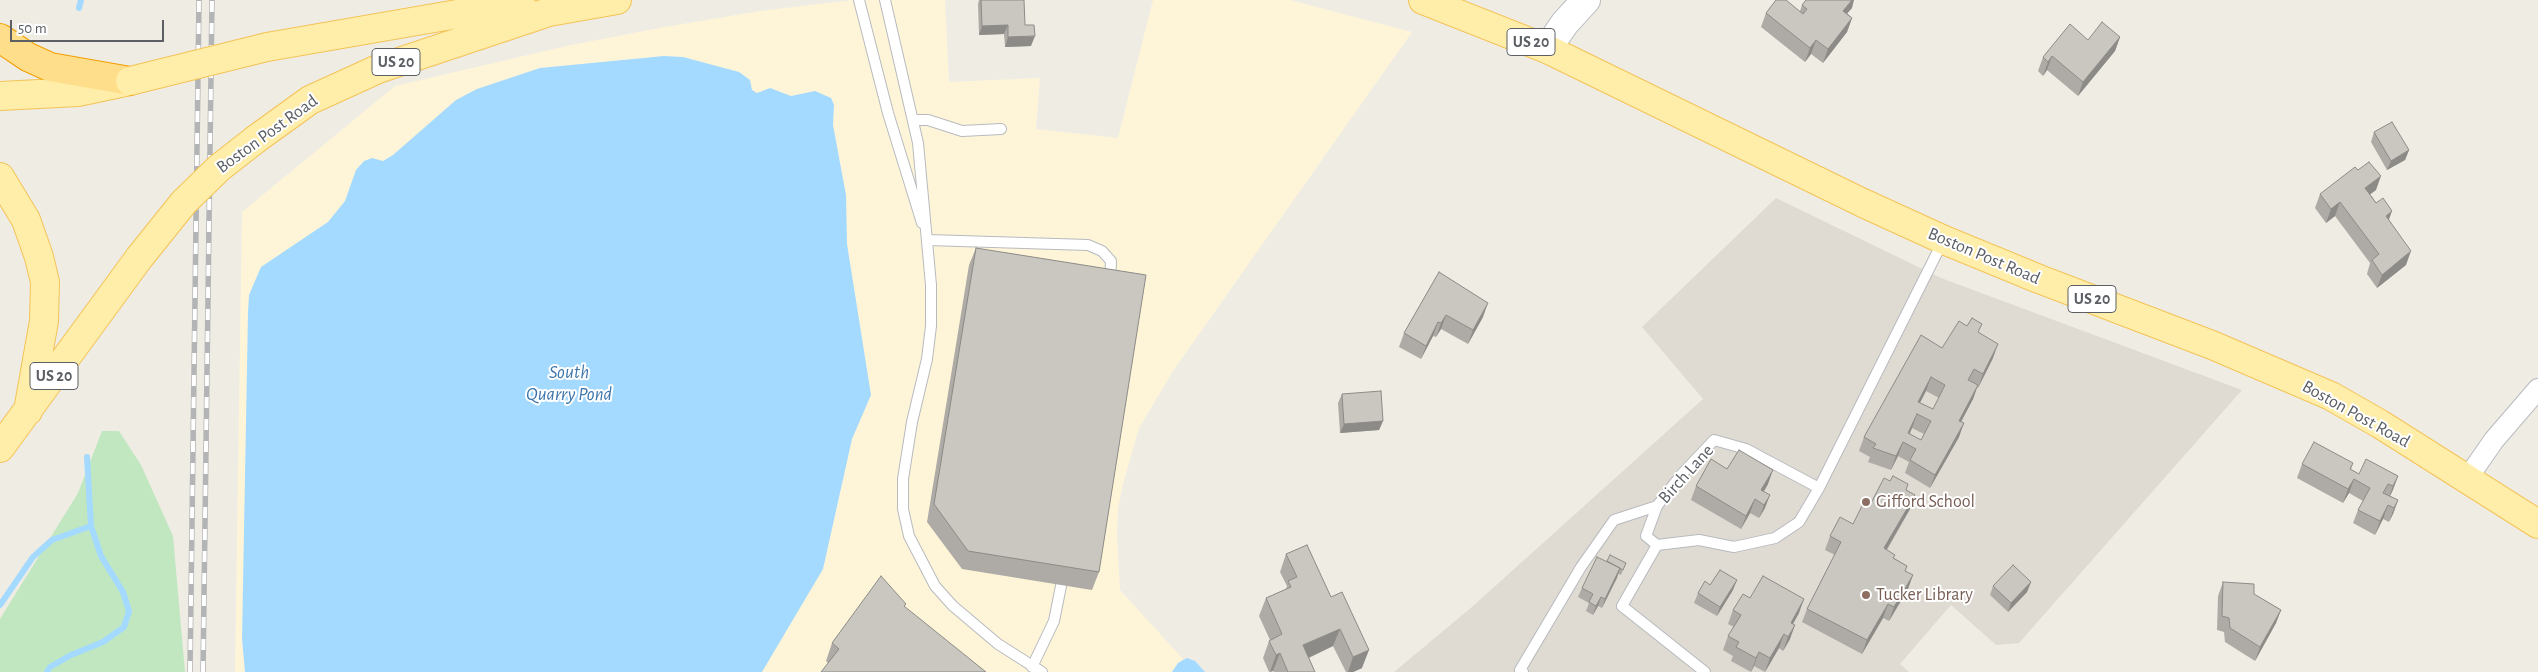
<!DOCTYPE html>
<html>
<head>
<meta charset="utf-8">
<style>
	body { margin:0 }
	#map { position:relative; width:2538px; height:672px; overflow:hidden; background:#efece4; font-family:"Alegreya Sans",sans-serif }
	canvas { display:block }
	.scale { position:absolute; left:10px; top:20px; width:154px; height:22px; box-sizing:border-box; border:2px solid #5c6065; border-top:0; padding-left:6px; font-size:15px; line-height:18px; white-space:nowrap; color:#5c6065; -webkit-text-stroke:4px #fff; paint-order:stroke }
</style>
</head>
<body>
<div id="map">
<canvas width="2538" height="672"></canvas>
<div class="scale">50 m</div>
</div>
<script>
const g = document.querySelector('canvas').getContext('2d');
g.lineJoin = 'round';
function paint(path, color) { g.fillStyle = color; g.fill(path, 'evenodd'); }
const poly = rows => new Path2D(rows.map(r => 'M' + r).join(''));
function strokePath(path, color, width, dash) { g.strokeStyle = color; g.lineWidth = width; g.lineCap = dash ? 'butt' : 'round'; g.setLineDash(dash || []); g.stroke(path); }
function drawText(font, color, halo, rows, align = 'center') {
  g.font = font + ' "Alegreya Sans",sans-serif'; g.lineWidth = 4; g.setLineDash([]); g.textBaseline = 'middle'; g.strokeStyle = halo; g.fillStyle = color; for (const [text, x, y, turn = 0] of rows) {
    g.save(); g.translate(x, y); g.rotate((+turn || 0) * Math.PI / 180); g.textAlign = isNaN(turn) ? turn : align; if (halo) g.strokeText(text, 0, 0); g.fillText(text, 0, 0); g.restore();
  }
}
const commercial = poly([
	[853,0,945,0,949,82,1040,78,1036,129,1118,138,1153,0,1290,0,1412,32,1173,371,1139,428,1123,484,1118,509,1117,534,1120,590,1183,659,1172,672,235,672,242,212,395,86,571,45,665,27,760,11]
]);
const education = poly([
	[1776,198,1941,278,2242,390,2019,643,1996,645,1951,605,1900,664,1909,672,1394,672,1473,606,1703,399,1642,327]
]);
const green = poly([
	[102,431,119,431,141,465,173,536,185,672,0,672,0,619,78,493]
]);
const water = poly([
	[664,56,683,57,739,72,750,80,752,90,757,93,770,88,791,96,815,91,831,98,834,105,833,125,846,195,847,244,871,395,852,439,823,569,762,672,245,672,242,639,248,312,249,295,261,267,328,222,345,201,356,170,364,161,372,158,383,161,393,155,456,100,477,89,540,68],
	[1187,658,1195,661,1205,672,1172,672,1178,663]
]);
const stream = poly([
	[79,8,81,0],
	[0,605,33,557,52,540,91,526],
	[47,672,50,667,71,655,103,642,124,627,129,611,123,592,101,556,91,526,87,457]
]);
const lane = poly([
	[859,0,888,113,922,223],
	[885,0,918,143,931,285,931,326,927,359,912,422,903,479,903,509,909,536,935,586,953,606,998,644,1042,672],
	[914,120,928,120,962,131,1001,129],
	[928,240,1088,245,1102,251,1111,261,1110,283],
	[1819,488,1746,449,1714,440,1681,475,1657,506,1646,536,1657,545,1699,540,1734,547,1775,538,1799,522,1819,488,1943,241],
	[1657,545,1622,606,1705,672],
	[1032,667,1054,621,1064,571],
	[1523,672,1520,670,1581,567,1614,520,1657,506]
]);
const street = poly([
	[2467,479,2494,440,2538,389]
]);
const secondary = poly([
	[1547,49,1565,23,1586,0]
]);
const primary = poly([
	[1423,0,1547,49,1863,203,1944,240,2039,279,2212,345,2331,396,2380,424,2538,524],
	[267,47,463,13,525,11],
	[0,96,78,92,130,81],
	[256,139,310,100,378,69,549,12,617,0],
	[0,177,26,220,39,257,45,282,44,321,28,411],
	[0,448,139,258]
]);
const highway = poly([
	[0,38,28,57,50,67,130,81]
]);
const rail = poly([
	[190,672,199,0],
	[203,672,212,0]
]);
const primaryBridge = poly([
	[130,81,267,47],
	[139,258,184,202,219,168,256,139]
]);
const wall = poly([
	[979,0,981,0,1025,25,1031,46,1005,47,1004,34,979,35,978,4],
	[1802,5,1852,8,1847,13,1852,18,1847,32,1823,63,1811,54,1805,62,1761,27,1766,13,1800,11],
	[2120,37,2115,51,2078,96,2047,70,2043,76,2038,71,2043,57,2088,40],
	[2374,132,2409,150,2405,160,2387,170,2371,142],
	[2376,190,2370,194,2389,220,2406,265,2377,288,2367,274,2370,263,2335,216,2326,223,2315,208,2320,194],
	[976,248,1099,572,1092,590,962,569,927,522,969,265],
	[1439,272,1483,317,1468,344,1441,329,1436,337,1433,336,1421,359,1399,347,1404,333],
	[1979,333,1993,358,1978,388,1977,387,1973,399,1961,422,1959,437,1930,488,1905,473,1909,462,1898,456,1891,470,1868,462,1870,457,1859,451,1864,437,1942,348],
	[1926,391,1939,398,1933,409,1920,403],
	[1912,428,1924,434,1921,440,1910,434],
	[1342,394,1383,421,1379,430,1340,433,1338,403],
	[2353,463,2351,469,2359,474,2398,476,2390,496,2398,500,2393,514,2389,522,2383,519,2375,535,2353,523,2358,510,2363,501,2349,493,2343,503,2297,478,2302,464],
	[1727,469,1768,484,1764,491,1765,508,1759,518,1750,513,1741,529,1691,500,1696,486],
	[1906,490,1915,495,1910,509,1887,550,1894,558,1907,566,1905,571,1908,589,1889,621,1883,618,1862,654,1802,622,1807,609,1835,555,1825,550,1830,536,1853,524],
	[1307,545,1362,668,1353,672,1346,672,1333,646,1309,658,1315,672,1274,672,1273,671,1269,672,1263,658,1269,641,1270,640,1259,616,1266,598,1286,589,1287,586,1280,572,1286,554],
	[1607,561,1626,563,1621,575,1618,574,1602,608,1598,606,1593,615,1586,611,1589,603,1578,597,1582,588],
	[2031,582,2027,592,2008,612,1990,595,1993,586],
	[2223,582,2254,594,2281,610,2276,623,2255,661,2225,642,2224,632,2217,630,2218,596],
	[1710,585,1733,590,1717,616,1694,603,1698,593],
	[1750,598,1799,613,1793,624,1790,639,1783,651,1779,648,1765,672,1754,666,1751,672,1731,661,1733,656,1723,650,1728,636,1734,627,1728,624,1733,610],
	[906,604,904,607,828,663,826,661,832,643]
]);
const shadedWall = poly([
	[1852,0,1854,0,1852,8,1838,24,1843,11],
	[1852,18,1847,32,1823,63,1828,49],
	[1008,25,1004,34,979,35,982,26],
	[1035,36,1031,46,1005,47,1008,37],
	[2120,37,2115,51,2078,96,2083,82],
	[1816,40,1811,54,1805,62,1810,48],
	[2052,56,2047,70,2043,76,2048,62],
	[2409,150,2405,160,2387,170,2391,161],
	[2381,176,2376,190,2360,202,2365,188],
	[2340,202,2335,216,2326,223,2331,209],
	[2392,211,2387,225,2386,216],
	[2411,251,2406,265,2377,288,2382,275],
	[1488,303,1483,317,1468,344,1473,330],
	[1446,315,1441,329,1436,337,1441,323],
	[1438,322,1433,336,1421,359,1426,346],
	[1998,344,1993,358,1978,388,1983,374],
	[1931,377,1926,391,1913,416,1918,402],
	[1978,385,1973,399,1954,435,1959,421],
	[1917,414,1912,428,1905,443,1908,433],
	[1383,421,1379,430,1340,433,1344,424],
	[1964,423,1959,437,1930,488,1935,475],
	[1903,442,1898,456,1891,470,1896,456],
	[1773,470,1768,484,1758,501,1761,490],
	[2398,476,2393,490,2388,500,2393,486],
	[2354,479,2349,493,2343,503,2348,489],
	[1770,495,1765,508,1759,518,1764,505],
	[1915,495,1910,509,1879,562,1884,548],
	[1755,499,1750,513,1741,529,1746,516],
	[2398,500,2393,514,2389,522,2394,508],
	[2388,505,2383,519,2375,535,2380,521],
	[1620,568,1617,578,1602,608,1605,599],
	[1913,575,1908,589,1889,621,1894,607],
	[1737,580,1733,590,1717,616,1720,607],
	[2031,582,2027,592,2008,612,2011,603],
	[1601,597,1598,606,1593,615,1596,606],
	[1804,599,1799,613,1786,636,1791,623],
	[1888,604,1883,618,1862,654,1867,640],
	[2281,610,2276,623,2255,661,2260,647],
	[1795,625,1790,639,1783,651,1788,637],
	[1340,629,1333,646,1297,663,1303,645],
	[1784,634,1779,648,1765,672,1770,658],
	[1369,650,1362,668,1353,672,1348,672,1353,657],
	[1759,652,1754,666,1751,672,1756,658],
	[1280,653,1273,671,1270,672,1276,655]
]);
const building = poly([
	[981,0,1024,0,1025,25,1034,25,1035,36,1008,37,1008,25,982,26,981,0],
	[1776,0,1786,0,1803,14,1807,9,1802,5,1806,0,1852,0,1843,11,1852,18,1828,49,1816,40,1810,48,1766,13,1776,0],
	[2102,22,2120,37,2083,82,2052,56,2048,62,2043,57,2070,24,2088,40,2102,22],
	[2392,122,2409,150,2391,161,2374,132,2392,122],
	[2369,162,2381,176,2365,188,2376,203,2383,198,2392,211,2386,216,2411,251,2382,275,2372,260,2379,254,2340,202,2331,209,2320,194,2355,167,2358,170,2369,162],
	[976,248,1146,275,1099,572,968,551,934,504,976,248],
	[1439,272,1488,303,1473,330,1446,315,1441,323,1438,322,1426,346,1404,333,1439,272],
	[1972,318,1982,324,1978,332,1998,344,1983,374,1974,369,1968,380,1978,385,1959,421,1964,423,1935,475,1910,460,1916,449,1903,442,1896,456,1873,448,1876,444,1864,437,1921,335,1942,348,1959,321,1967,326,1972,318],
	[1931,377,1945,385,1933,409,1918,402,1931,377],
	[1917,414,1931,421,1921,440,1908,433,1917,414],
	[1381,391,1383,421,1344,424,1342,394,1381,391],
	[2314,442,2353,463,2350,469,2359,474,2366,459,2398,476,2393,486,2388,484,2383,493,2398,500,2394,508,2388,505,2380,521,2358,510,2370,488,2354,479,2348,489,2302,464,2314,442],
	[1739,450,1773,470,1761,490,1770,495,1764,505,1755,499,1746,516,1696,486,1711,459,1727,469,1739,450],
	[1893,476,1908,484,1906,490,1915,495,1884,548,1895,555,1893,558,1907,566,1905,571,1913,575,1894,607,1888,604,1867,640,1807,609,1841,542,1830,536,1840,517,1853,524,1865,500,1871,503,1884,478,1890,481,1893,476],
	[1307,545,1331,597,1342,592,1369,650,1353,657,1340,629,1303,645,1315,672,1288,672,1280,653,1276,655,1269,641,1282,634,1266,598,1291,587,1288,581,1297,577,1286,554,1307,545],
	[1610,555,1626,563,1623,570,1607,561,1610,555],
	[1597,557,1620,568,1605,599,1601,597,1596,606,1589,602,1593,594,1582,588,1597,557],
	[2013,565,2031,582,2011,603,1993,586,2013,565],
	[1720,570,1737,580,1720,607,1698,593,1705,581,1710,585,1720,570],
	[881,576,906,604,904,606,986,672,821,672,839,649,832,643,881,576],
	[1763,576,1804,599,1791,623,1795,625,1788,637,1784,634,1770,658,1759,652,1756,658,1736,647,1739,642,1728,636,1741,615,1733,610,1743,594,1750,598,1763,576],
	[2223,582,2254,584,2254,594,2281,610,2260,647,2230,628,2229,618,2222,616,2223,582]
]);
const markers = [
	[1866,502,5,"#8d6e63"],
	[1866,595,5,"#8d6e63"]
];
const shields = [
	[1531,42,48],
	[396,62,48],
	[2092,299,48],
	[54,376,48]
];
const shieldNames = [
	["US 20",1531,42],
	["US 20",396,62],
	["US 20",2092,299],
	["US 20",54,376]
];
const streetNames = [
	["Boston Post Road",267,134,-36],
	["Boston Post Road",1984,256,23],
	["Boston Post Road",2356,414,29],
	["Birch Lane",1686,474,-48]
];
const educationNames = [
	["Gifford School",1876,502],
	["Tucker Library",1876,595]
];
const waterNames = [
	["South",569,372],
	["Quarry Pond",569,394]
];
paint(commercial, '#fef5d9');
paint(education, '#dfdbd2');
paint(green, '#c1e7c0');
paint(water, '#a4daff');
strokePath(stream, '#a4daff', 6);
strokePath(lane, '#b7babe', 12);
strokePath(street, '#b7babe', 22);
strokePath(secondary, '#b7bbc0', 30);
strokePath(primary, '#f4c358', 30);
strokePath(highway, '#f39f00', 30);
strokePath(lane, '#fff', 10);
strokePath(street, '#fff', 20);
strokePath(secondary, '#fff', 28);
strokePath(primary, '#ffeea9', 28);
strokePath(highway, '#ffde8b', 28);
strokePath(rail, '#b3b4b5', 5.5);
strokePath(rail, '#fff', 4, [11]);
strokePath(primaryBridge, '#f4c358', 30, []);
strokePath(primaryBridge, '#ffeea9', 28);
paint(wall, '#aeaba6');
paint(shadedWall, '#8d8b87');
paint(building, '#cac7c1');
strokePath(building, '#8d8b87', 1);
for (const [x, y, r, color] of markers) { const dot = new Path2D(); dot.arc(x, y, r, 0, 2 * Math.PI); g.fillStyle = color; g.fill(dot); strokePath(dot, '#fff', 2); }
for (const [x, y, w] of shields) { const box = new Path2D(); box.roundRect(x - w / 2, y - 13.5, w, 27, 4); g.fillStyle = '#fff'; g.fill(box); strokePath(box, '#5c6065', 1); }
drawText('bold 16px', '#5c6065', null, shieldNames);
drawText('18px', '#5c6065', '#fff', streetNames);
drawText('18px', '#785e54', '#fff', educationNames, 'left');
drawText('italic 19px', '#3c75ab', '#fff', waterNames);
</script>
</body>
</html>
